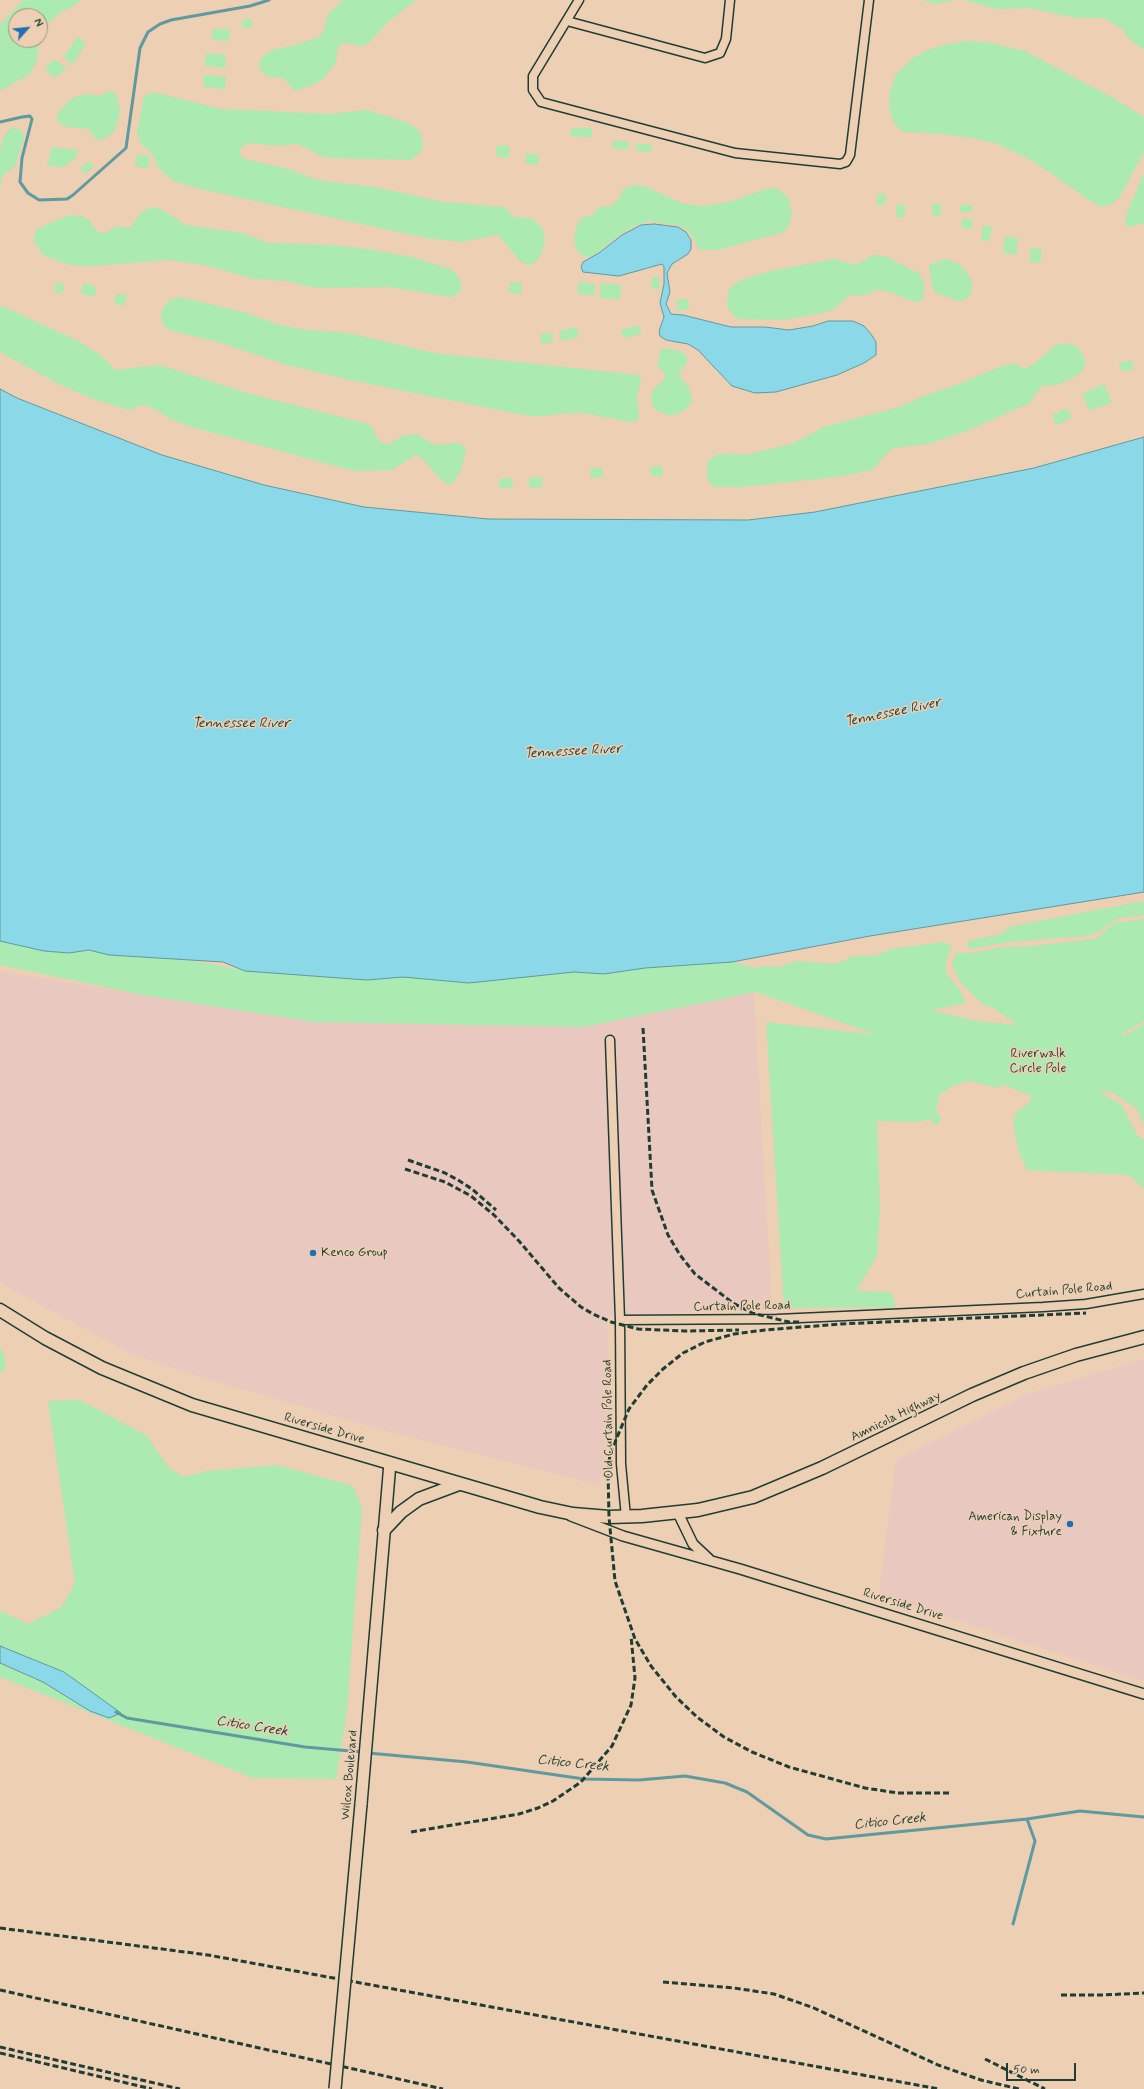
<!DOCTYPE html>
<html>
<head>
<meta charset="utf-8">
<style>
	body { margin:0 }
	#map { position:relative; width:1144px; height:2089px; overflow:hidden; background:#edcfb3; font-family:Mynerve,sans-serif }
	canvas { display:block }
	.north { position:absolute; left:8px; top:8px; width:40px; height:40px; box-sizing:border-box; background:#edcfb3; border:1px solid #9b9580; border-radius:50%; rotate:63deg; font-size:11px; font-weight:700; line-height:16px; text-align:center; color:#1f3d34 }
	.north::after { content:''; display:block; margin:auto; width:14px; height:18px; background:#1f6fb2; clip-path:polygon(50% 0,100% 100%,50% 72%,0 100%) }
	.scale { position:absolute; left:1006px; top:2063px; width:70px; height:18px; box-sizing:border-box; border:2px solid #1f3d34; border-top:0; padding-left:5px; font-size:12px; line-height:14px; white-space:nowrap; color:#1f3d34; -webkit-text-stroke:3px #edcfb3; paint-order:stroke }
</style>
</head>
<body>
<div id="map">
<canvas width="1144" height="2089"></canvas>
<div class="north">N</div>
<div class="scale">50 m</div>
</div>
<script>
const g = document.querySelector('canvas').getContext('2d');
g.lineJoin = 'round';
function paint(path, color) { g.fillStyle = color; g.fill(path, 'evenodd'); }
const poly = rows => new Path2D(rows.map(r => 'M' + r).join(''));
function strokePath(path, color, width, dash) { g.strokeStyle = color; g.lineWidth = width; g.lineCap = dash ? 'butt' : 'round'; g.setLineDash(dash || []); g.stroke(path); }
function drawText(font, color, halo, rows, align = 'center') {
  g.font = font + ' Mynerve,sans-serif'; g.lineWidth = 3; g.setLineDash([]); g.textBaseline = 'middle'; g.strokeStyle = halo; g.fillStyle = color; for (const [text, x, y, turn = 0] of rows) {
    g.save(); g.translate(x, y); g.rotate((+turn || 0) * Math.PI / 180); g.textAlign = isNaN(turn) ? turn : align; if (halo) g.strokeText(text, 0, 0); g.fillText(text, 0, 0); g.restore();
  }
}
const built = poly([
	[0,971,143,995,724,987,754,993,772,1309,607,1316,612,1428,598,1485,383,1430,207,1379,132,1354,0,1283],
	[1144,1359,1144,1679,1141,1681,879,1594,896,1460,1028,1394]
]);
const green = poly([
	[23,0,83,0,57,15,44,28,40,37,40,16,16,16,16,40,39,40,37,61,30,74,0,91,0,25],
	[343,0,416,0,388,22,369,43,363,46,343,43,339,46,337,50,336,63,324,78,315,84,295,91,283,78,270,77,262,73,259,63,264,55,275,49,292,46,319,37,324,31,326,19,329,13],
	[922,0,955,0,937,4],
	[965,0,1144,0,1144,50,1130,40,1122,29,1104,18,1077,18,1029,8,996,9],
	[252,19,253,27,242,28,242,20],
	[213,29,230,29,229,41,212,40],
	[77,37,86,43,73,64,63,58],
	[967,41,990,43,1025,51,1115,99,1144,117,1144,152,1119,198,1112,204,1102,207,1092,202,1033,161,997,144,978,139,944,134,903,132,898,128,894,124,889,106,890,92,896,74,915,57,928,50,943,45],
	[206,53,226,55,225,68,205,66],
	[54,59,67,69,53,78,45,68],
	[204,74,226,77,225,89,203,87],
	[111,90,117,96,120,112,115,130,107,138,96,140,89,129,65,127,58,122,57,114,59,111,72,98,86,94,99,96],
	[154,92,221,109,329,114,368,110,408,123,420,131,423,143,422,151,411,160,331,158,321,156,298,144,276,146,249,143,240,148,240,154,242,157,248,160,289,169,317,180,375,187,444,202,505,207,513,217,531,218,539,224,543,230,545,241,541,255,534,263,529,265,521,262,498,235,461,242,426,238,204,190,173,181,159,169,152,153,141,144,137,133,144,96],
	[14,128,23,131,24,137,15,166,2,176,0,190,0,152,3,138,8,130],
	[571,128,592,128,592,137,570,136],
	[614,140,629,142,628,150,612,148],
	[637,143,652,145,651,152,636,151],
	[497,145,510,146,508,158,496,156],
	[52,147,78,150,76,157,70,163,62,167,47,166],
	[526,153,539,155,538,165,525,163],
	[137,154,150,156,148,169,135,166],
	[89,161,94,167,85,174,80,168],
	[1144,173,1144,223,1128,227,1125,223,1126,215],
	[633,185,647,187,681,203,702,206,729,202,766,189,777,188,787,196,790,203,792,216,787,229,781,233,717,250,700,250,689,231,681,226,649,221,637,225,622,233,593,256,586,257,578,253,574,240,576,227,580,219,594,214,599,207,611,206,620,198,622,190],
	[877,194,886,194,885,205,877,205],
	[897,204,905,205,904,217,896,217],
	[932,204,941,204,941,215,933,216],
	[959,205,972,205,972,212,960,212],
	[153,207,161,209,186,225,243,233,268,243,332,245,368,249,412,257,450,269,459,276,461,285,461,290,455,296,448,297,391,287,315,288,286,281,254,279,208,266,170,260,92,266,69,265,44,256,34,242,34,235,39,228,70,215,82,216,90,221,98,232,106,233,116,226,126,228,132,226,141,212],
	[962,219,972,219,972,229,962,228],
	[983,225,992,227,989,241,981,240],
	[1005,236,1018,238,1016,255,1003,253],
	[1031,248,1042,249,1040,263,1029,262],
	[874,255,885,256,920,274,925,287,922,300,917,302,912,301,890,292,877,290,865,295,849,296,835,308,827,312,791,319,771,320,739,319,735,317,728,309,727,303,729,288,743,279,775,270,835,259,855,265],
	[945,259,958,263,966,271,972,281,971,294,965,300,958,301,936,293,932,287,929,265],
	[652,277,659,277,659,289,652,289],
	[510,282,522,283,521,294,509,293],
	[579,282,595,284,595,295,578,294],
	[84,283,97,287,94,297,81,293],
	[601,283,621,285,620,299,600,298],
	'54 288a5 5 0 1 1 10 0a5 5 0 1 1-10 0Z',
	[117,293,127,296,124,306,114,303],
	[180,297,246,313,276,324,300,329,348,333,434,353,638,375,640,377,641,382,637,395,639,417,638,420,631,422,584,413,568,413,545,416,529,416,345,379,287,365,218,342,172,331,166,328,162,322,161,312,168,301],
	[688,299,689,309,677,311,676,300],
	[0,305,80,342,102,356,115,370,160,365,247,393,368,424,374,429,377,439,385,444,392,443,402,436,411,434,418,435,435,445,459,443,465,447,466,452,460,472,455,481,451,484,444,483,422,458,416,455,392,470,354,471,192,427,172,420,151,407,141,405,131,410,126,409,93,399,59,384,0,352],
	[639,325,641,334,623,338,621,330],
	[576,327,579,337,561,341,559,331],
	[551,332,553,342,542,344,540,335],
	[1067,343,1078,347,1084,357,1085,366,1078,375,1057,385,1041,386,1030,403,967,431,928,444,895,448,890,450,873,470,837,477,741,487,713,487,707,479,707,462,716,455,731,453,746,455,794,443,824,427,899,407,921,397,959,384,1002,366,1015,363,1023,368,1027,368,1039,360,1055,345],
	[667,348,682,352,687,357,687,363,679,373,681,378,688,386,692,398,691,404,685,410,671,416,657,411,652,404,651,397,653,391,665,378,665,374,657,366,661,350],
	[1131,360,1134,369,1122,372,1119,363],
	[1104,384,1112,402,1089,411,1082,394],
	[1067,408,1072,418,1056,425,1052,415],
	[662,466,663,476,651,476,650,467],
	[602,467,603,477,591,478,590,469],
	[542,477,542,487,529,488,529,478],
	[512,478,513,487,500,489,499,479],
	[1144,901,1144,915,1118,918,1100,931,1087,936,1009,942,971,949,966,945,970,940,998,935,1012,926],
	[1144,919,1144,1021,1121,1034,1125,1035,1144,1024,1144,1126,1137,1109,1110,1091,1099,1092,1121,1104,1137,1135,1144,1140,1144,1189,1129,1175,1027,1170,1018,1149,1013,1121,1017,1111,1028,1104,1032,1096,1001,1084,999,1088,969,1081,953,1086,940,1094,936,1110,941,1119,935,1126,931,1119,917,1122,877,1121,880,1211,877,1256,856,1291,891,1292,896,1307,784,1308,766,1022,877,1035,756,992,584,1027,313,1022,143,995,0,965,0,923,245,971,574,972,732,962,756,968,765,966,779,967,797,961,837,964,852,956,875,956,891,949,943,942,952,947,946,960,946,973,960,990,966,1003,931,1010,976,1021,1017,1025,994,1008,982,1004,960,982,952,965,956,953,971,953,1004,947,1032,946,1096,939,1114,923],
	[0,1349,3,1351,6,1365,0,1374],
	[80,1400,146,1435,169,1468,185,1477,206,1471,278,1465,353,1486,362,1508,347,1710,336,1779,253,1778,0,1677,0,1611,28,1624,61,1608,75,1583,48,1401]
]);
const water = poly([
	[654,224,678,227,686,232,691,240,691,249,688,254,672,264,667,273,670,292,666,304,671,314,683,315,731,327,765,327,789,330,813,326,828,321,853,321,864,326,871,334,876,342,876,355,864,363,837,375,776,392,755,393,732,386,698,350,688,344,666,340,660,336,659,331,664,317,660,303,664,284,664,267,662,264,619,276,583,272,581,267,583,262,599,253,622,235,641,225,654,224],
	[0,389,17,398,162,455,264,485,364,507,488,519,748,520,815,512,1034,468,1144,437,1144,892,870,936,732,962,645,968,604,974,574,972,469,983,403,977,367,980,245,971,223,962,109,955,89,950,69,953,44,951,0,941,0,389],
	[0,1646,64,1672,121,1713,109,1718,90,1711,43,1682,0,1663,0,1646]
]);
const stream = poly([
	[0,122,22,117,30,116,32,119,22,158,20,182,28,193,39,200,67,199,73,195,126,148,140,48,148,32,160,24,171,20,250,6,269,0],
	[116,1712,127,1718,305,1747,362,1752],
	[368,1753,467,1762,584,1779,639,1780,685,1776,725,1783,747,1792,808,1835,826,1839,1027,1819,1080,1811,1144,1817],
	[1013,1924,1035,1841,1027,1819]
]);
const minor = poly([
	[579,0,533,76,533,90,541,102,735,153,840,164,846,162,850,155,869,0],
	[567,21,705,58,720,53,726,39,730,0],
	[610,1040,620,1320,621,1464,626,1517],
	[620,1320,777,1319,1043,1307,1086,1304,1144,1294]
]);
const tertiary = poly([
	[678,1513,693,1544,709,1559],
	[571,1516,623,1536,740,1569,1144,1694]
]);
const secondary = poly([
	[361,1804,390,1463]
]);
const primary = poly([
	[0,1310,45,1338,102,1368,192,1405,540,1507,573,1514,609,1517,642,1516,698,1510,753,1497,822,1468,972,1395,1024,1373,1076,1355,1144,1337],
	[384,1530,401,1512,419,1499,459,1484]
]);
const rail = poly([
	[643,1028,652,1190,668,1235,680,1255,695,1274,733,1303,752,1313,789,1322,800,1322],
	[408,1160,445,1173,458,1180,472,1189,496,1210],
	[405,1169,445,1182,471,1196,494,1215,519,1241,559,1288,581,1307,593,1314,611,1322,638,1329,685,1331,739,1330],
	[949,1793,898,1793,865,1788,789,1767,752,1752,724,1737,697,1717,676,1697,651,1666,635,1639,615,1581,609,1517,608,1472,610,1454,629,1409,647,1385,663,1369,683,1353,705,1342,734,1334,765,1330,840,1324,1086,1313],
	[411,1832,519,1814,538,1808,553,1801,581,1782,612,1746,631,1705,635,1678,631,1636],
	[0,1928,208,1955,939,2089],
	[663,1982,734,1988,774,1994,814,2008,938,2065,981,2080,1019,2089],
	[0,1990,443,2089],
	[1061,1995,1102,1995,1144,1993],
	[0,2047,180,2089],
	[0,2053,152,2089],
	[985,2059,1045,2089]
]);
const secondaryBridge = poly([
	[335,2089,361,1804]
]);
const markers = [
	[313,1253,4,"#1f6fb2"],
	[1070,1524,4,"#1f6fb2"]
];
const parkNames = [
	["Riverwalk",1038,1054],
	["Circle Pole",1038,1069]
];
const poiNames = [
	["Kenco Group",321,1253],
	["American Display",1062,1517,"right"],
	["& Fixture",1062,1532,"right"]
];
const streetNames = [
	["Curtain Pole Road",1064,1291,-5],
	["Curtain Pole Road",742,1307,-1],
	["Amnicola Highway",896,1417,-26],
	["Old Curtain Pole Road",609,1419,-91],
	["Riverside Drive",324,1429,16],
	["Riverside Drive",903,1605,17],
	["Wilcox Boulevard",350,1775,-85]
];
const waterNames = [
	["Tennessee River",893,713,-12],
	["Tennessee River",241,724],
	["Tennessee River",573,752,-3],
	["Citico Creek",252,1727,9],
	["Citico Creek",573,1764,6],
	["Citico Creek",890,1822,-6]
];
paint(built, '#e9c8c0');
paint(green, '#abeab1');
paint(water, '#8ad8e8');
strokePath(water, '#5f9aa0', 1);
strokePath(stream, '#5f9aa0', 3);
strokePath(minor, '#1f3d34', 11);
strokePath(tertiary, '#1f3d34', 12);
strokePath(secondary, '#1f3d34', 14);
strokePath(primary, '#1f3d34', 15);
strokePath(minor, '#edcfb3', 8);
strokePath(tertiary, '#edcfb3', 9);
strokePath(secondary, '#edcfb3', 11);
strokePath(primary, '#edcfb3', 12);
strokePath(rail, '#1f3d34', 3, [6, 3]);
strokePath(secondaryBridge, '#1f3d34', 14, []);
strokePath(secondaryBridge, '#edcfb3', 11);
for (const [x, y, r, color] of markers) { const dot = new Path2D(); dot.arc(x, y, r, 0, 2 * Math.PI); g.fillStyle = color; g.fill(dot); strokePath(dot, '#edcfb3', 1.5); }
drawText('13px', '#26463a', '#edcfb3', parkNames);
drawText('13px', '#1f3d34', '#edcfb3', poiNames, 'left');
drawText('13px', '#1f3d34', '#edcfb3', streetNames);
drawText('italic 14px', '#24453d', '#edcfb3', waterNames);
</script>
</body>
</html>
